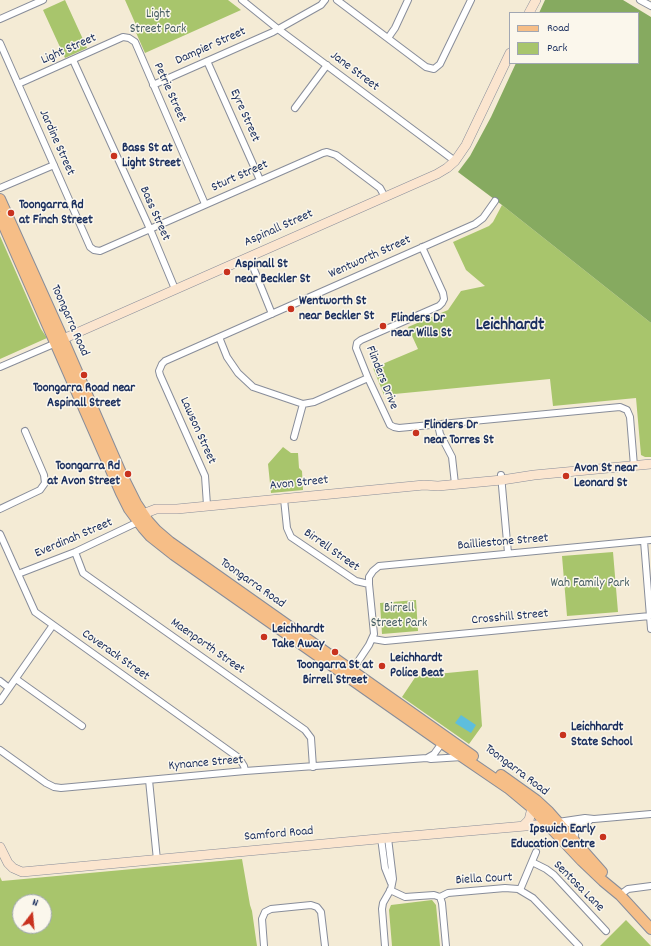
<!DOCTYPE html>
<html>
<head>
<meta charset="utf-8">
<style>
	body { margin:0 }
	#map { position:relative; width:651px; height:946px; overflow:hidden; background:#f4ebd5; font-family:Dekko,sans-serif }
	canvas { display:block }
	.legend { position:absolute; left:509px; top:12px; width:130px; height:52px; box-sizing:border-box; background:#fbf7ec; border:1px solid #a1a7b3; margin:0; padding:5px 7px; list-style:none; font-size:12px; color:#1b2f5e }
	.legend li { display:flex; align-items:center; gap:8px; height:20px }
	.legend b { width:20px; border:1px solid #a1a7b3 }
	.north { position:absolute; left:12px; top:894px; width:40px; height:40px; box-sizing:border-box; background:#fbf7ec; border:1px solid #a1a7b3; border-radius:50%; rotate:16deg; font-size:11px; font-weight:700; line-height:16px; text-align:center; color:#1b2f5e }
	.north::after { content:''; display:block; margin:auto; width:14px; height:18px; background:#c8321e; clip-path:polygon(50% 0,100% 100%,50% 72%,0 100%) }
</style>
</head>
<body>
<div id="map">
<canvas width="651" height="946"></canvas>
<ul class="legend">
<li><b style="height:5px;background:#f6be87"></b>Road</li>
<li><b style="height:11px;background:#a8c56c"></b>Park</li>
</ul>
<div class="north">N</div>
</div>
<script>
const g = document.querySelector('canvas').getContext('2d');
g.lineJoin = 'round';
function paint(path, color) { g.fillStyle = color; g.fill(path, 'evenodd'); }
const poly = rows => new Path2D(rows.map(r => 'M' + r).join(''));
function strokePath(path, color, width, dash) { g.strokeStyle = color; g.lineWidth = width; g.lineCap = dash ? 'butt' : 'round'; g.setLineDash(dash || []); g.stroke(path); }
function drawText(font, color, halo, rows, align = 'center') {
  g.font = font + ' Dekko,sans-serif'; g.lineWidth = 3; g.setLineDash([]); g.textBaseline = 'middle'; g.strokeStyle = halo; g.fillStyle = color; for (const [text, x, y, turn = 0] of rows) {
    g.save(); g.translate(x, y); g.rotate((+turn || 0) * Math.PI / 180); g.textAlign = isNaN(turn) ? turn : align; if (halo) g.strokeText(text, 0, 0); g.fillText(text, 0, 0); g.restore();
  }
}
const green = poly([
	[65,0,87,48,65,58,43,10],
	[125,0,228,0,241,10,145,53,134,28,136,25],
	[502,205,651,323,651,457,645,457,641,455,636,398,553,406,550,379,384,395,373,368,418,349,408,327,448,310,461,291,485,286,466,270,453,242,489,226,493,222],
	[0,236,41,329,47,338,0,359],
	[283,447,291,453,298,453,299,468,302,471,303,490,271,493,268,464],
	[613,552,618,612,567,616,562,556],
	[416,600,418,631,382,634,380,603],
	[478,670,482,726,469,744,402,697,416,676],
	[242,859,250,905,252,911,257,946,0,946,0,877,2,881],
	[20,902,44,902,44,926,20,926],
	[432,900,436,905,440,946,392,946,389,910,391,905],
	[626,920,651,946,600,946]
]);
const forest = poly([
	[545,0,623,0,651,17,651,323,502,205,458,172,470,156,491,117,516,63,638,63,638,13,539,13]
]);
const water = poly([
	[461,715,476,725,471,733,455,723]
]);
const street = poly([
	[242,0,278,29,455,161],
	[337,0,426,67,434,69,440,64,471,0],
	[640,0,651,6],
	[0,19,43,0],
	[388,38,395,28,408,0],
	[0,43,90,247,94,250,100,251,323,153,327,152,336,155,380,188,385,197],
	[73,60,150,229,175,289],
	[207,61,260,180],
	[18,84,123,37,129,38,135,42,205,204],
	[153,85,273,32,321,5,325,0],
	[295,108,327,65],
	[0,188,54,165],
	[422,247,443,293,444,299,442,303,439,306,361,340,357,343,356,348,368,378,390,425,394,427,399,428,620,407,627,410,630,417,634,466],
	[249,257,272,314],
	[219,337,227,357,238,373,253,387,303,404,314,402,368,378],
	[0,367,56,343],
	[438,425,440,434,452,457,455,484],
	[294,437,303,404],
	[501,475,508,553],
	[284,499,287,528,291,537,356,581,369,584,374,634,369,645,351,672],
	[207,505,205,476,160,375,159,371,162,364,165,361,475,224,483,218,495,201],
	[0,509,40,490,45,483,44,475,25,431],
	[0,534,35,612,239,758,244,766,245,771],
	[644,541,651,629],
	[75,552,83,573,305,730,311,738,313,767],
	[18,574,75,552,138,522],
	[369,584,369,577,373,571,379,566,651,540],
	[373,639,385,641,650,616],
	[16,679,82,726],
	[0,681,9,688],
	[0,701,53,625],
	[0,750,46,783,54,787,61,788,245,771,427,758,431,759,462,757],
	[427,758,434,754,442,743],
	[149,780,157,860],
	[558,822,585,818,594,819,651,814],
	[560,824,589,821],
	[381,838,385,868,391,883],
	[574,840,576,829,581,823],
	[532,862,546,869,554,875,606,931],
	[390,890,405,897,434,895,440,897,442,903,446,946],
	[520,890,536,852],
	[620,895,628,889,651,886],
	[440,897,448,893,505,888,518,889,533,898,579,946],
	[264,946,262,919,265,912,271,909,311,905,317,907,321,912,325,946],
	[385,946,382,909,383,903,391,889,393,879,388,838]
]);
const secondary = poly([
	[529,13,536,0],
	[63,339,437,174,447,168,455,161,466,145,510,53],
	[143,514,156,509,177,509,424,485,438,486,502,480,534,475,651,464],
	[523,826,529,820,532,808],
	[0,847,8,863,13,868,22,872,388,838,548,824]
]);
const primary = poly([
	[0,199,63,339,121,473,136,503,148,521,156,530,170,542,473,756],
	[0,217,121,493,129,509,143,528,150,536,174,555,442,743,508,788,532,808,582,861,603,881,620,895,651,929],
	[501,775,536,800,549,812,602,872]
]);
const markers = [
	[114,156,4,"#c8321e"],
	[11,213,4,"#c8321e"],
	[227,272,4,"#c8321e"],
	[291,309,4,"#c8321e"],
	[383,326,4,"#c8321e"],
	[84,375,4,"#c8321e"],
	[416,433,4,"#c8321e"],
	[128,474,4,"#c8321e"],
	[566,476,4,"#c8321e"],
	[264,637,4,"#c8321e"],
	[335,652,4,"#c8321e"],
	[382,666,4,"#c8321e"],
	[563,735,4,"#c8321e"],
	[603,837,4,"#c8321e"]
];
const parkNames = [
	["Light",158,15],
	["Street Park",158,30],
	["Wah Family Park",590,584],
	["Birrell",399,609],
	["Street Park",399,624]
];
const streetNames = [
	["Dampier Street",211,47,-24],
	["Light Street",69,50,-24],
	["Jane Street",354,72,37],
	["Petrie Street",169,93,66],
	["Eyre Street",244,116,66],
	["Jardine Street",56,143,66],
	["Sturt Street",240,177,-24],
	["Bass Street",154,214,66],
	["Aspinall Street",279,229,-24],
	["Wentworth Street",370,258,-24],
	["Toongarra Road",69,321,66],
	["Flinders Drive",381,378,68],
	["Lawson Street",197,431,66],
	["Avon Street",299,484,-6],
	["Everdinah Street",74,539,-23],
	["Bailliestone Street",503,543,-5],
	["Birrell Street",331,551,35],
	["Toongarra Road",252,584,35],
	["Crosshill Street",510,618,-5],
	["Maenporth Street",207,647,35],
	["Coverack Street",115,656,35],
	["Kynance Street",206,764,-5],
	["Toongarra Road",516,771,37],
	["Samford Road",279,835,-5],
	["Biella Court",484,880,-3],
	["Sentosa Lane",578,887,45]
];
const poiNames = [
	["Bass St at",122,149],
	["Light Street",122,164],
	["Toongarra Rd",19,206],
	["at Finch Street",19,221],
	["Aspinall St",235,265],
	["near Beckler St",235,280],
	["Wentworth St",299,302],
	["near Beckler St",299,317],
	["Flinders Dr",391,319],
	["near Wills St",391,334],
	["Toongarra Road near",84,389,"center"],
	["Aspinall Street",84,404,"center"],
	["Flinders Dr",424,426],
	["near Torres St",424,441],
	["Toongarra Rd",120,467,"right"],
	["at Avon Street",120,482,"right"],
	["Avon St near",574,469],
	["Leonard St",574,484],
	["Leichhardt",272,630],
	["Take Away",272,645],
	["Leichhardt",390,659],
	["Police Beat",390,674],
	["Toongarra St at",335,666,"center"],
	["Birrell Street",335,681,"center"],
	["Leichhardt",571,728],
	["State School",571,743],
	["Ipswich Early",595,830,"right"],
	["Education Centre",595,845,"right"]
];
const districtNames = [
	["Leichhardt",510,327]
];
paint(green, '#a8c56c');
paint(forest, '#86aa60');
paint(water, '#5ebedc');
strokePath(street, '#888d9a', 8);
strokePath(secondary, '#888d9a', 10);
strokePath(primary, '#888d9a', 12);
strokePath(street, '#fff', 6);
strokePath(secondary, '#fbe5cf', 9);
strokePath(primary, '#f6be87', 10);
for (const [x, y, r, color] of markers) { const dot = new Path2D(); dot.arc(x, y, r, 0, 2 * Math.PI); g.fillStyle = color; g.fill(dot); strokePath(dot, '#fbf7ec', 1.5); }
drawText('13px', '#455c62', '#fbf7ec', parkNames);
drawText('13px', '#1b2f5e', '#fbf7ec', streetNames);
drawText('bold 13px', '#1b2f5e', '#fbf7ec', poiNames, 'left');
drawText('bold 17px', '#1b2f5e', '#fbf7ec', districtNames);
</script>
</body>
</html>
